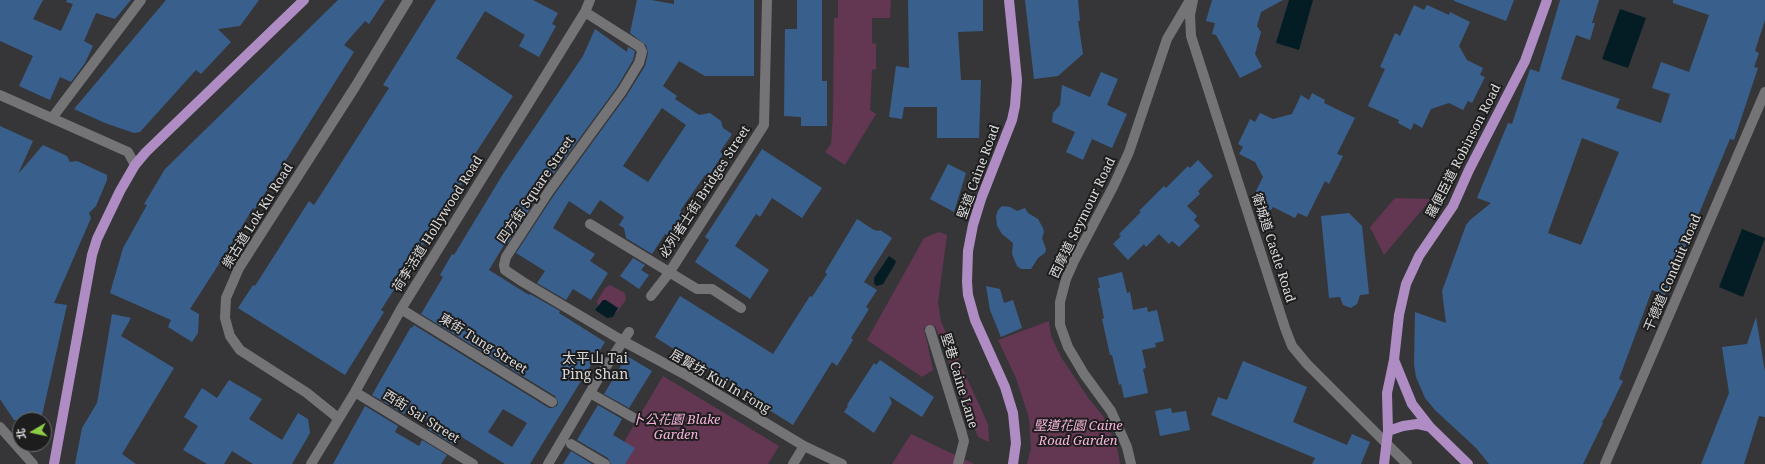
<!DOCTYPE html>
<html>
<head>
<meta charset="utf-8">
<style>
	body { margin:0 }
	#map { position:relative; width:1765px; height:464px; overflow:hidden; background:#363638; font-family:"Noto Serif","Noto Sans TC",serif }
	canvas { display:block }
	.north { position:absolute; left:12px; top:412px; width:40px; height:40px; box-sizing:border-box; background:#1d1d1e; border:1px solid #69696a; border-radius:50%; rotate:261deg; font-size:11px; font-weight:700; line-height:16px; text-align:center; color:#dbdbdc }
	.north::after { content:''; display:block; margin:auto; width:14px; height:18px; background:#8dce44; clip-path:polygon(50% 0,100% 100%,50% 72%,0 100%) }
</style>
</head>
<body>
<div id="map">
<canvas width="1765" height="464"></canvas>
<div class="north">北</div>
</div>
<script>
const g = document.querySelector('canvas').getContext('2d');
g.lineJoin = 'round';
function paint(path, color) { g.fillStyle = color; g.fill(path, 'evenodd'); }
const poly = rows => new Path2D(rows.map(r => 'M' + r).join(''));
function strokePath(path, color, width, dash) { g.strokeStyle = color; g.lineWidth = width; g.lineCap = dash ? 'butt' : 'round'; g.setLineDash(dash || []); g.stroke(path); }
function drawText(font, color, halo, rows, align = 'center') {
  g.font = font + ' "Noto Serif","Noto Sans TC",serif'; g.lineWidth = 4; g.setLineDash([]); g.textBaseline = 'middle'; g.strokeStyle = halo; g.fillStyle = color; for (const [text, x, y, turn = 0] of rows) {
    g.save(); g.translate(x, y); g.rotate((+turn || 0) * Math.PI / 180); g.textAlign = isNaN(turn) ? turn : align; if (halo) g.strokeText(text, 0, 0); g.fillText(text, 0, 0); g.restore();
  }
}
const green = poly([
	[838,0,891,0,890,18,872,18,872,43,876,44,876,69,872,70,870,110,876,114,845,165,825,152,831,144,833,114,834,18,838,18],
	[1395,198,1431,199,1384,255,1370,227],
	[939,232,947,235,938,302,941,322,988,424,989,442,978,437,935,326,924,328,933,370,922,377,867,340,924,238],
	[610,285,625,293,626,300,616,313,606,315,600,312,597,301,605,288],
	[1049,321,1051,336,1061,357,1089,399,1103,416,1117,447,1120,464,1027,464,1031,448,1029,418,1016,378,998,340],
	[663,376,779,446,768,464,611,464],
	[911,434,974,464,892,464]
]);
const water = poly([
	[1289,0,1313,0,1299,50,1276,43],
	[1620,9,1646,18,1628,68,1602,59],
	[1742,229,1765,238,1743,297,1719,287],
	[889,256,896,261,895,264,883,284,877,286,874,284,874,278],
	[603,300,606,300,618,308,613,317,607,318,595,310]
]);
const building = poly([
	[0,0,43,0,33,19,61,31,73,4,66,2,67,0,131,0,115,19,96,13,84,41,93,46,85,63,71,82,60,77,50,100,19,86,33,56,0,41],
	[166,0,259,0,240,26,218,29,231,42,201,74,196,70,140,132,134,133,105,123,74,109],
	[338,0,385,0,369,24,365,21,344,45,354,52,255,209,253,208,226,253,190,309,199,314,198,333,192,342,168,327,171,320,110,293,123,248,147,205,144,204,165,169],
	[436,0,533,0,558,13,552,24,556,26,539,57,519,46,525,35,485,11,456,58,513,96,475,154,479,157,381,310,384,312,345,375,238,308,253,285,255,286,309,201,314,205,327,185,389,88,383,85],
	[637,0,651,0,674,4,674,0,754,0,754,76,705,76,679,61,663,86,677,96,675,99,699,115,710,113,721,121,723,128,732,134,720,152,723,154,708,177,705,175,680,211,684,213,669,236,665,234,652,254,626,238,624,228,619,225,624,217,600,200,590,215,569,201,553,228,595,254,590,261,608,273,591,300,573,289,566,300,537,283,545,271,516,253,554,195,627,95,645,66,648,53,646,45,630,33],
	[662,108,686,125,648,182,623,166],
	[797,0,822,0,822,81,827,81,827,126,801,126,801,117,784,116,785,29,797,29],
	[908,0,983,0,983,31,958,32,961,80,981,80,979,138,937,138,937,107,904,107,902,119,889,117,896,66,909,68],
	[1025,0,1078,0,1080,21,1078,21,1083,54,1058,76,1034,79],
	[1212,0,1283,0,1261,12,1257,26,1261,32,1255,54,1262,67,1240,78,1216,35,1212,34,1215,23,1206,21],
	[1454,0,1514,0,1506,21,1454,1],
	[1560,0,1599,0,1592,23,1595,23,1590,40,1576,35,1561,79,1620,99,1616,108,1661,123,1670,94,1652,88,1661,62,1689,72,1709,15,1673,3,1673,0,1765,0,1765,20,1755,51,1759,53,1754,67,1758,68,1734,140,1730,139,1665,295,1652,290,1619,379,1623,381,1605,418,1602,421,1603,423,1583,464,1489,464,1476,448,1435,410,1425,398,1416,377,1414,364,1415,312,1446,323,1442,291,1466,225,1470,220,1491,203,1477,198,1508,123,1512,124,1530,69,1539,72],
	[1582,138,1619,152,1581,245,1548,233],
	[1414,5,1424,10,1427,5,1449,15,1450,12,1470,22,1459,46,1467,60,1483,68,1480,75,1485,77,1472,103,1468,101,1463,110,1449,103,1431,109,1422,128,1414,123,1411,130,1398,123,1399,120,1368,106,1385,69,1380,67,1395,33,1400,36],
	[595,29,627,52,628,47,635,51,633,60,617,87,544,187,506,246,504,245,489,270,529,295,530,294,560,311,559,313,605,342,530,464,505,464,460,436,454,445,428,429,432,422,408,407,404,414,372,395,411,327,412,328,414,325,549,408,552,408,557,406,558,402,555,396,421,314,443,277,440,275,452,254,454,255,503,174,583,56],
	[503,409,527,423,512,447,488,432],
	[1101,72,1118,79,1107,105,1127,114,1112,148,1092,139,1083,160,1066,152,1075,132,1052,122,1053,113,1060,105,1062,85,1090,97],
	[1312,93,1325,100,1324,103,1355,118,1337,154,1343,156,1329,184,1325,181,1307,217,1298,213,1295,218,1273,207,1271,210,1258,204,1259,200,1253,197,1263,177,1255,162,1239,154,1243,147,1238,144,1250,119,1255,122,1260,113,1273,119,1292,114,1301,95,1309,100],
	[0,126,33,141,18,174,43,145,67,156,70,162,77,161,107,175,107,180,96,206,89,213,91,218,54,303,67,305,41,420,14,420,0,399],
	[762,149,822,188,802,218,772,198,760,217,756,214,735,246,769,270,750,299,695,262,709,240,705,237],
	[1198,160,1213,176,1198,191,1200,194,1187,206,1197,216,1194,220,1200,226,1179,247,1172,241,1169,244,1159,234,1146,247,1144,244,1128,260,1113,244,1121,236,1119,234,1141,212,1139,211,1164,186,1166,188,1188,166,1190,168],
	[948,164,966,173,954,212,930,199],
	[1002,206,1010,207,1017,211,1025,208,1028,213,1038,219,1043,228,1044,232,1042,238,1046,249,1045,253,1038,258,1031,269,1021,269,1017,266,1012,254,1013,243,1002,234,997,226,996,216,998,210],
	[1349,213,1362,226,1369,294,1360,295,1357,304,1351,308,1343,305,1340,297,1329,298,1321,216],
	[857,219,874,230,879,231,880,230,892,238,864,282,877,290,866,307,869,309,851,338,853,340,837,366,832,362,793,425,766,408,768,405,726,379,725,382,655,337,680,296,773,354,810,296,812,297,827,274,825,272],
	[633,258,645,265,641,270,649,275,639,289,620,276],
	[1122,272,1127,293,1130,292,1133,310,1147,307,1148,312,1157,310,1164,341,1155,343,1156,347,1142,350,1146,368,1143,369,1148,393,1124,398,1121,384,1119,385,1112,355,1110,355,1102,319,1104,318,1098,288,1100,288,1098,278],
	[986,286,1000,289,1004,303,1013,300,1022,328,1001,337,990,310],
	[112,314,131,318,121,336,174,368,122,454,136,464,75,464,82,428,97,403],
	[1756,317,1765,372,1765,417,1759,416,1744,464,1701,464,1729,393,1722,347,1747,344],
	[627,356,652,371,629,408,604,394],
	[880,360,934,397,922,417,889,396,892,403,874,433,844,412,848,406,847,405,874,363,876,365],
	[1243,361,1307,387,1293,422,1347,445,1352,434,1370,442,1361,464,1312,464,1315,458,1211,415,1218,397,1227,400],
	[229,380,262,399,249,419,282,440,298,413,308,419,310,433,292,464,253,464,232,451,224,464,207,464,183,450,198,426,184,417,192,404,202,388,217,398],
	[598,405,622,419,613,435,635,448,625,464,611,464,608,458,577,440],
	[365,406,398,426,395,432,419,446,422,440,447,455,441,464,333,464],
	[1171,408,1172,413,1186,411,1190,430,1160,436,1155,411],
	[571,451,592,464,563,464]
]);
const minor = poly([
	[1193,0,1190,15,1191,36,1285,328,1292,346,1307,364,1407,464],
	[585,12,640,47,642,52,639,63,622,91,549,191,506,257,504,265,505,270,523,282,623,341,686,375,804,446,842,464],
	[0,95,128,152,135,165],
	[52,118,141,0],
	[590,224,697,289,712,289,741,308],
	[651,296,669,273,764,125,767,0],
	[401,309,552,402],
	[930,330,961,430,964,441,958,464],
	[355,392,473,464],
	[590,393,634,418],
	[338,418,307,393,240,350,230,336,225,318,226,298,239,268,355,87,408,0],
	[0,427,33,464],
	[571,444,605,464],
	[311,464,355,392,401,309,585,12,590,0],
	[548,464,601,374,629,332],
	[793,464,804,446],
	[1131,464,1127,447,1111,411,1084,374,1068,347,1060,325,1060,302,1066,279,1074,261,1113,187,1129,152,1167,39,1190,0],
	[1605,464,1765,92]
]);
const major = poly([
	[1009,0,1017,80,1015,106,1012,120,981,199,973,225,968,251,967,282,968,295,975,320,1005,387,1013,413,1016,443,1013,464],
	[1394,360,1412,404,1430,427,1468,464],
	[1388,431,1403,426,1417,424,1430,427],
	[54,464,92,255,97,239,120,191,135,165,146,152,304,0],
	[1384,464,1388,431,1387,393,1394,360,1399,315,1406,284,1419,256,1453,206,1469,170,1525,61,1547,0]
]);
const streetNames = [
	["羅便臣道 Robinson Road",1464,151,-63],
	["堅道 Caine Road",979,172,-70],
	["四方街 Square Street",536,190,-56],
	["必列者士街 Bridges Street",705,192,-57],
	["樂古道 Lok Ku Road",258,216,-58],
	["西摩道 Seymour Road",1083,218,-64],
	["荷李活道 Hollywood Road",438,224,-58],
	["衛城道 Castle Road",1273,248,72],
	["干德道 Conduit Road",1673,273,-67],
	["東街 Tung Street",483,344,32],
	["堅巷 Caine Lane",959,381,73],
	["居賢坊 Kui In Fong",720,382,30],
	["西街 Sai Street",421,417,32]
];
const parkNames = [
	["卜公花園 Blake",676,420],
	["Garden",676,435],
	["堅道花園 Caine",1078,426],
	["Road Garden",1078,441]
];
const neighbourhoodNames = [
	["太平山 Tai",595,359],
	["Ping Shan",595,375]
];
paint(green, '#633752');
paint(water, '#041d25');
paint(building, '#39608d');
strokePath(minor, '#747477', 10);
strokePath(major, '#af8dc4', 10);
drawText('13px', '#dbdbdc', '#1d1d1e', streetNames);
drawText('italic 13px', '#f7b4dc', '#1d1d1e', parkNames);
drawText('14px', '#d9d9dc', '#1d1d1e', neighbourhoodNames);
</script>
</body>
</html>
